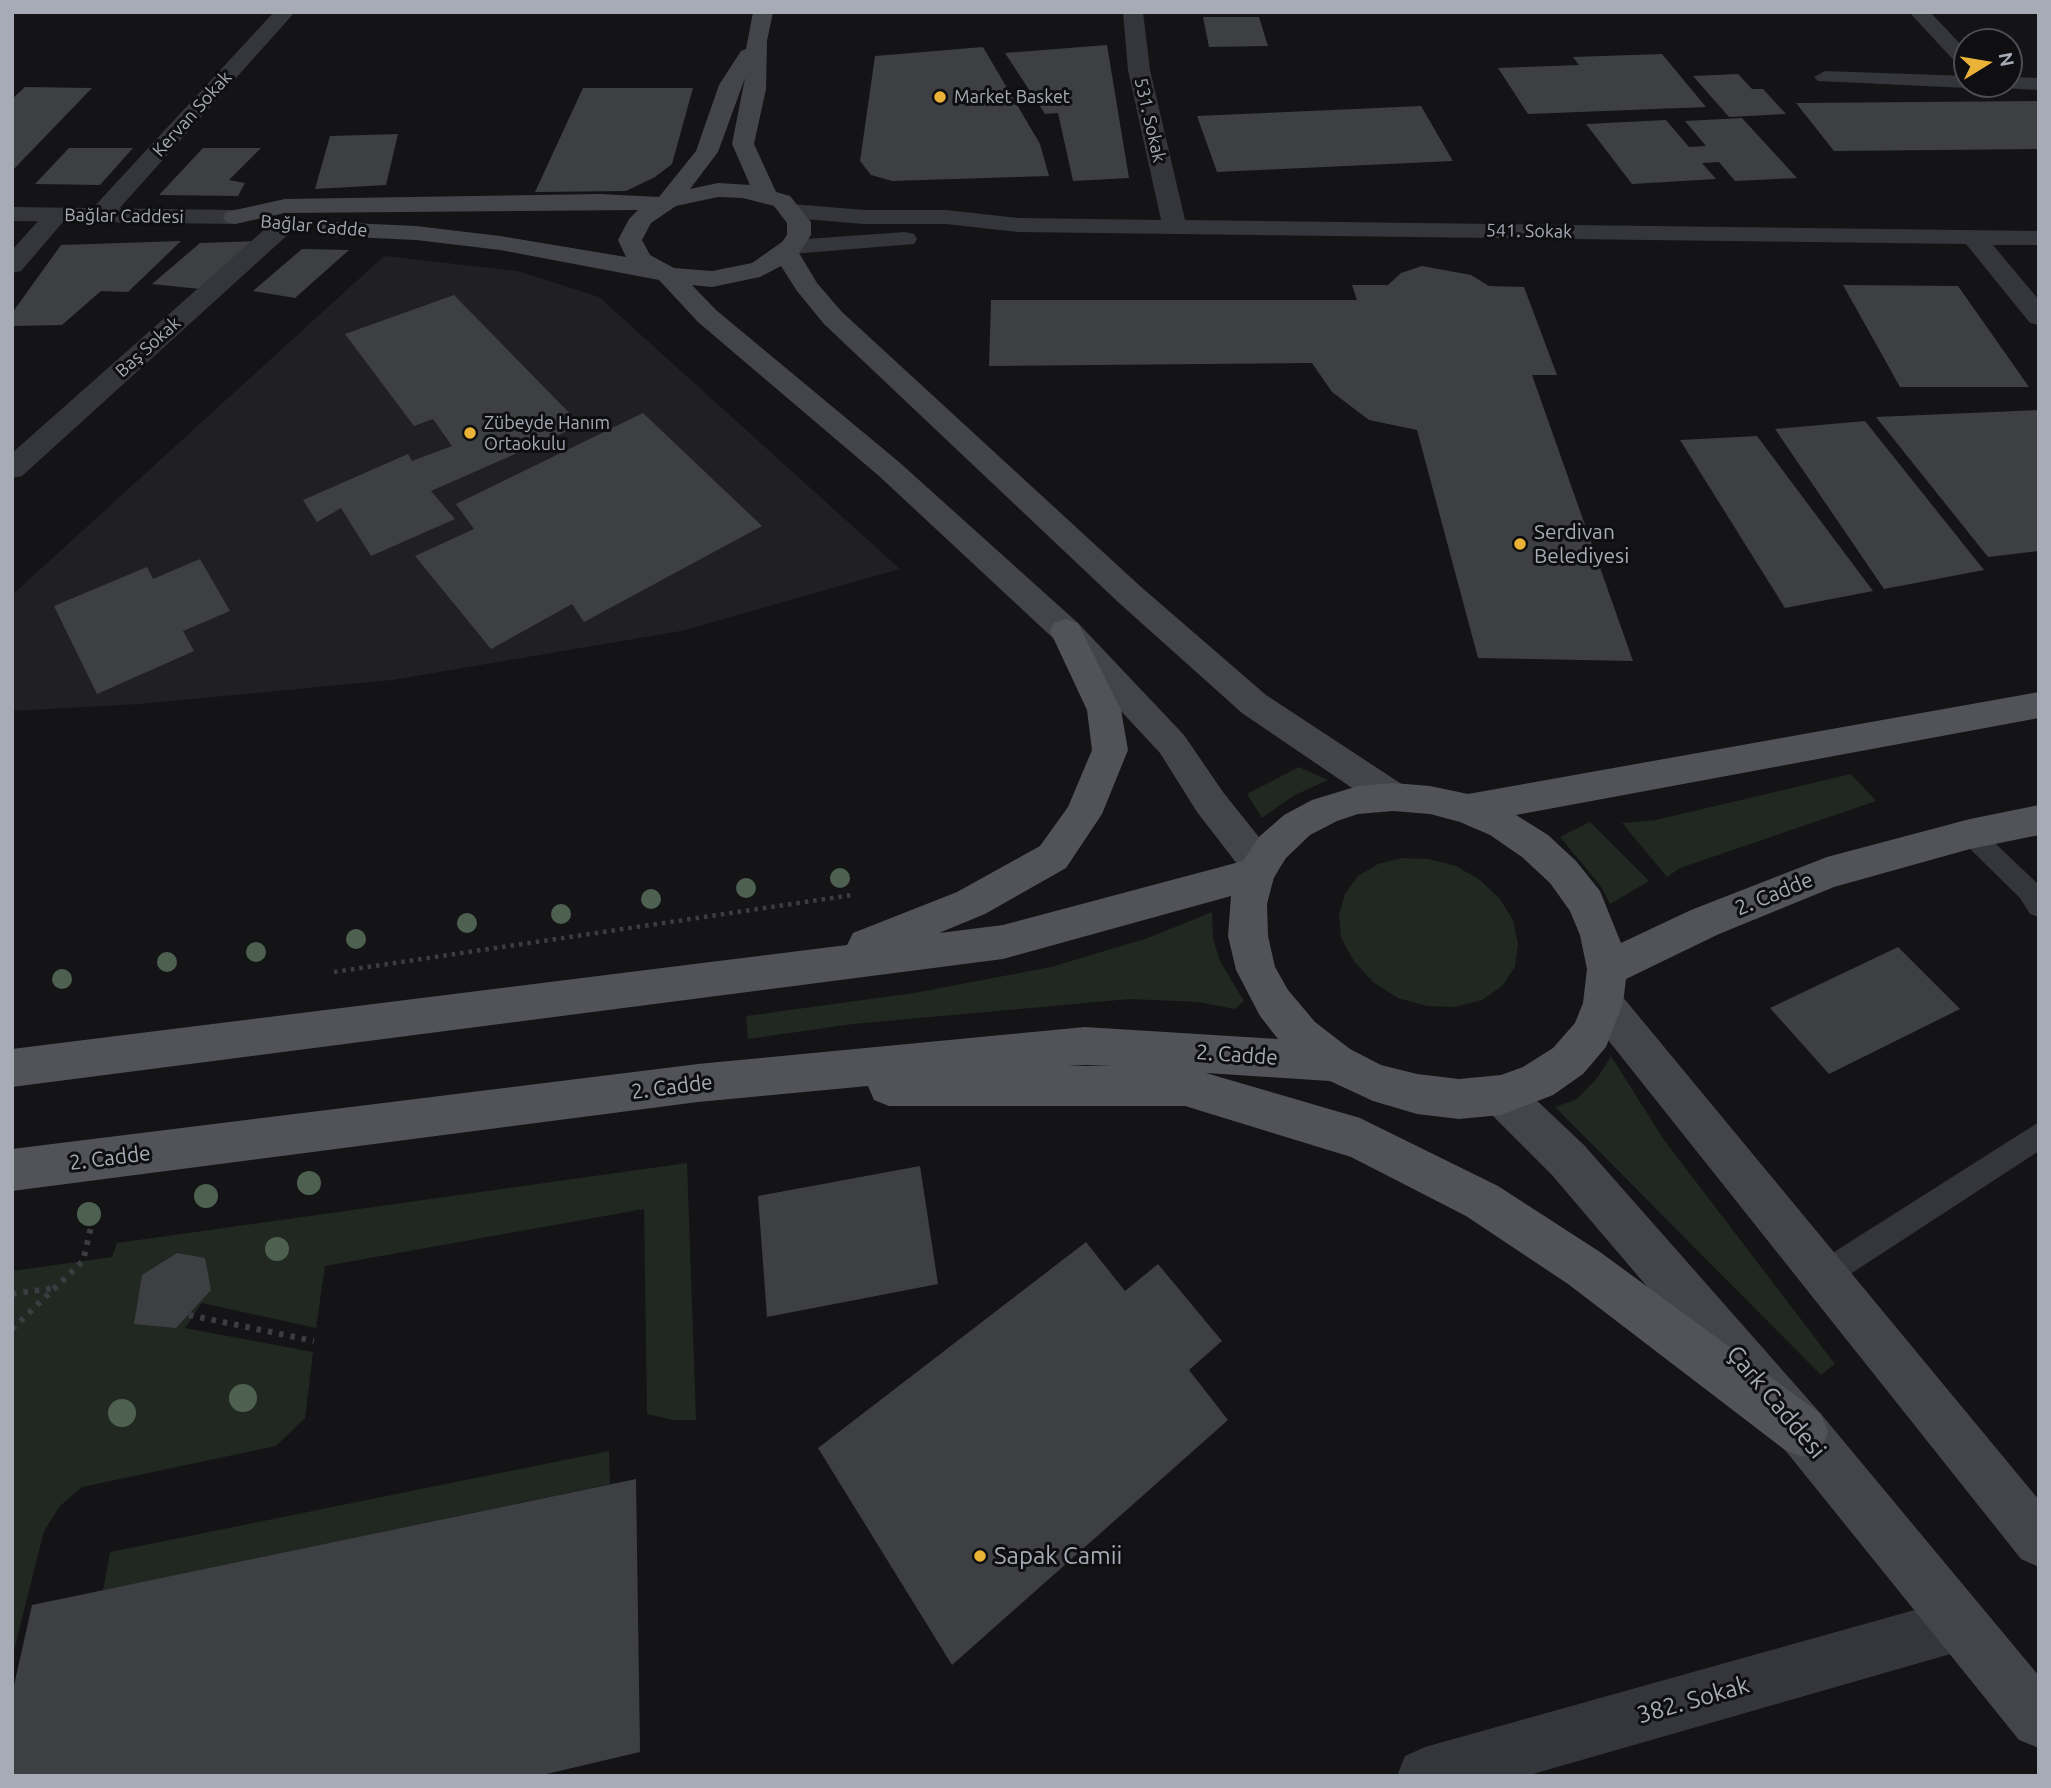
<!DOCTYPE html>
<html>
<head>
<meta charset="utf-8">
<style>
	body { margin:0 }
	#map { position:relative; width:2051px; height:1788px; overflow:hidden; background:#141416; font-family:Ubuntu,sans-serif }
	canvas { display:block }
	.frame { position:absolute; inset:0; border:14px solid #a6abb5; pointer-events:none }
	.north { position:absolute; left:1953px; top:28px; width:70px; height:70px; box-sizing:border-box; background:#0f0f11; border:2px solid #4b4d53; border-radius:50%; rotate:79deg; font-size:19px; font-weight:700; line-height:28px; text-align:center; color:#a6abb5 }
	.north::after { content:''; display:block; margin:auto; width:24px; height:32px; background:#eab338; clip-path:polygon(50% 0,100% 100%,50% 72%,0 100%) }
</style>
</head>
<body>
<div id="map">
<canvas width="2051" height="1788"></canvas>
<div class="frame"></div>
<div class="north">N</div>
</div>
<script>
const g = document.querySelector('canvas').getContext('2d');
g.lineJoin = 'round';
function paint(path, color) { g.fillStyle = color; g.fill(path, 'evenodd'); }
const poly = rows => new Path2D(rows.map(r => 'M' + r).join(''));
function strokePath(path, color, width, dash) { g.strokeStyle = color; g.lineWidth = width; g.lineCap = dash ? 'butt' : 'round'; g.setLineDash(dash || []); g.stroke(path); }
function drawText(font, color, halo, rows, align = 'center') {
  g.font = font + ' Ubuntu,sans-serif'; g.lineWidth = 6; g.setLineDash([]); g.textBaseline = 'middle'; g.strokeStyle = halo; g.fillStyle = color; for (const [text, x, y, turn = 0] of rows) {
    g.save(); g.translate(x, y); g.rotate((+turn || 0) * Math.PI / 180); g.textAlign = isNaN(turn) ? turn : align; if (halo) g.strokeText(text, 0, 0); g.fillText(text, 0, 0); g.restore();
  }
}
const built = poly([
	[384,256,518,271,599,297,900,569,681,631,392,680,140,704,12,711,12,595]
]);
const green = poly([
	[1299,767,1328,780,1293,796,1262,818,1247,794],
	[1851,774,1876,801,1680,868,1667,877,1622,823,1656,820],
	[1590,822,1649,881,1610,904,1600,885,1560,837],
	[1402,858,1429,859,1456,866,1480,880,1500,899,1513,920,1518,944,1515,967,1502,986,1482,1000,1455,1007,1427,1006,1398,998,1373,982,1354,961,1341,938,1339,915,1345,894,1358,876,1378,864],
	[1212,912,1213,939,1220,961,1244,1001,1235,1009,1198,1002,1130,999,853,1024,748,1039,746,1016,914,993,1051,967,1148,938],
	[1611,1056,1664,1140,1835,1364,1821,1375,1555,1107,1577,1099,1598,1077],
	[687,1163,696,1420,673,1420,647,1414,644,1209,325,1266,316,1328,202,1303,185,1328,313,1352,305,1418,276,1446,82,1487,60,1506,44,1531,12,1658,12,1271,112,1257,117,1243],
	[609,1451,610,1484,103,1591,110,1552]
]);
const building = poly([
	[1203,17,1259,17,1268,46,1209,47],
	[1107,45,1129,178,1073,181,1058,113,1045,114,1005,53],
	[983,47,1040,144,1049,176,892,181,871,175,860,161,875,56],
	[1662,54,1706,107,1528,114,1498,68,1579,65,1573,57],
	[1738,74,1752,89,1763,89,1786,114,1729,117,1693,76],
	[25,87,92,88,12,171,12,99],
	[583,88,693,88,672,164,655,177,626,191,535,192],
	[2039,101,2039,149,1834,151,1796,103],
	[1421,106,1453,161,1217,172,1197,116],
	[1742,118,1797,178,1735,181,1719,162,1702,163,1716,179,1632,184,1586,124,1666,120,1689,147,1706,146,1685,121],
	[398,134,386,185,315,189,330,136],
	[69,148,133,148,100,185,35,184],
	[203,148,261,148,229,180,245,183,238,196,159,195],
	[181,241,128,292,101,291,62,325,12,326,12,313,61,245],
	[259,241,200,289,152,284,200,243],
	[302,249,349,250,295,298,253,291],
	[1422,266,1471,275,1489,286,1524,287,1557,375,1532,375,1633,661,1478,658,1417,430,1369,420,1332,392,1312,363,989,366,991,300,1357,300,1352,285,1388,285,1401,273],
	[1843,285,1958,286,2029,387,1900,387],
	[454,295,581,425,431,491,455,519,371,556,341,508,317,522,303,500,408,454,412,461,452,446,433,419,414,426,345,334],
	[2039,410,2039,551,1988,557,1876,417],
	[643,413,762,526,584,622,572,604,491,649,415,556,474,529,456,504],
	[1865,421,1984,570,1884,589,1775,429],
	[1757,436,1873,591,1785,608,1680,440],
	[200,559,230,611,183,631,194,651,97,694,54,606,147,567,153,579],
	[1898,947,1960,1009,1829,1074,1770,1008],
	[920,1166,938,1284,767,1317,758,1196],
	[1086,1242,1125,1291,1158,1264,1222,1341,1189,1370,1228,1420,952,1665,818,1448],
	[177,1253,205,1258,211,1290,176,1328,134,1324,142,1275],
	[636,1479,640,1752,538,1776,12,1776,12,1694,32,1605]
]);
const pathFar1 = poly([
	[334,972,852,895]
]);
const path = poly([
	[12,1294,54,1288],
	[189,1315,314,1341],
	[12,1329,83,1261,94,1214]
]);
const service = poly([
	[1970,825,1978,827,2038,884,2039,917,2030,914,2020,898,1962,841,1958,834,1962,827,1970,825],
	[2039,1122,2039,1151,1832,1286,1822,1291,1812,1286,1807,1276,1812,1266,2039,1122]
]);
const minor = poly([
	[274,12,295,12,109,220,91,220,88,215,91,210,274,12],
	[1123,12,1143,12,1150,70,1185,220,2039,231,2039,245,1993,245,2039,300,2039,325,2030,323,1966,244,1018,232,946,224,864,224,792,218,784,216,780,211,784,206,792,204,864,210,946,210,1018,218,1161,220,1128,70,1123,12],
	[1909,12,1930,12,1967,51,1967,69,1960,67,1909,12],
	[1825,71,1967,76,1967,84,1976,84,1967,88,1818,81,1814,77,1825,71],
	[2009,77,2039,78,2039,90,2001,88,1999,84,2009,84,2009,77],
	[57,208,66,210,69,215,21,271,12,273,12,250,48,210,57,208],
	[283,219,292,221,295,226,292,231,22,476,12,478,12,453,274,221,283,219],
	[905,232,914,234,917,239,914,244,792,254,783,252,780,247,783,242,792,240,905,232],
	[1961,1597,1980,1605,1988,1624,1980,1643,1961,1651,1526,1776,1397,1776,1405,1756,1425,1747,1961,1597]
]);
const tertiary = poly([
	[12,207,235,210,244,212,247,217,244,222,235,224,12,221,12,207]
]);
const secondary = poly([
	[753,12,773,12,767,41,766,89,754,144,776,192,790,196,811,222,811,235,799,253,817,283,842,312,1140,586,1266,695,1406,787,1411,797,1406,807,1393,811,1380,807,1242,713,1118,602,824,324,797,291,781,266,760,277,712,287,692,285,716,310,899,462,1078,623,1184,735,1223,792,1274,856,1280,867,1274,878,1261,882,1248,878,1197,812,1160,753,1054,639,879,476,698,322,659,280,500,250,416,240,330,236,321,234,318,229,321,224,330,222,416,226,500,236,626,257,618,240,629,219,638,210,285,213,235,224,226,222,223,217,226,212,285,199,600,194,659,197,696,151,719,85,741,51,746,49,753,12],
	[745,78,732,144,750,185,718,183,690,189,718,152,745,78],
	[718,197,743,198,774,206,787,223,787,235,782,242,752,263,712,271,674,268,650,255,642,240,651,223,676,206,718,197],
	[1603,985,1617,990,2039,1500,2039,1567,2021,1559,1589,1016,1583,1003,1589,990,1603,985],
	[1501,1075,1516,1081,1584,1145,1821,1414,2039,1676,2039,1748,2019,1740,1785,1450,1678,1323,1552,1175,1486,1109,1480,1095,1486,1081,1501,1075]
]);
const primary = poly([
	[1066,619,1078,623,1121,710,1128,750,1102,814,1066,868,985,914,939,933,1003,925,1243,861,1260,836,1284,815,1312,800,1358,786,1393,783,1430,786,1468,794,2039,692,2039,718,1516,815,1548,835,1576,861,1600,891,1621,943,1691,910,1827,857,1970,819,2039,805,2039,835,1970,849,1834,887,1719,934,1626,979,1623,1003,1606,1047,1583,1074,1553,1095,1501,1115,1459,1119,1417,1114,1373,1101,1330,1081,1206,1073,1360,1118,1498,1186,1600,1252,1821,1414,1828,1432,1821,1450,1803,1457,1785,1450,1568,1284,1466,1216,1351,1157,1185,1106,889,1106,874,1100,868,1086,698,1102,12,1191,12,1149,698,1064,1085,1027,1278,1039,1260,1016,1236,970,1228,936,1231,896,1003,959,12,1087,12,1049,847,945,853,933,957,892,1040,846,1068,807,1092,750,1087,710,1050,631,1054,623,1066,619],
	[1393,811,1430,814,1460,822,1490,835,1522,857,1550,883,1570,911,1580,935,1587,969,1583,1003,1575,1023,1553,1048,1523,1067,1501,1075,1459,1079,1417,1074,1381,1065,1350,1049,1315,1022,1288,990,1275,967,1268,936,1267,904,1274,877,1286,858,1310,835,1337,821,1358,814,1393,811],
	[1085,1065,1112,1066,1067,1066,1085,1065]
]);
const trees = [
	[840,878,10],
	[746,888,10],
	[651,899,10],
	[561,914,10],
	[467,923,10],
	[356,939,10],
	[256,952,10],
	[167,962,10],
	[62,979,10],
	[309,1183,12],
	[206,1196,12],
	[89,1214,12],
	[277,1249,12],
	[243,1398,14],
	[122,1413,14]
];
const markers = [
	[940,97,7,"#eab338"],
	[470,433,7,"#eab338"],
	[1520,544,7,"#eab338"],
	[980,1556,7,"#eab338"]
];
const farPoinames = [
	["Market Basket",954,97],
	["Zübeyde Hanım",484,423],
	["Ortaokulu",484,444]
];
const farStreetnames = [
	["Kervan Sokak",192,114,-48],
	["531. Sokak",1150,120,77],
	["Bağlar Caddesi",124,216,1],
	["Bağlar Cadde",314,226,5],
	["541. Sokak",1529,231,1],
	["Baş Sokak",148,347,-42]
];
const poiNames = [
	["Serdivan",1534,532],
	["Belediyesi",1534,556]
];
const streetNames = [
	["2. Cadde",1774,894,-22],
	["2. Cadde",1237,1055,4],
	["2. Cadde",672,1087,-7],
	["2. Cadde",110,1158,-7]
];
const nearStreetnames = [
	["Çark Caddesi",1776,1402,50],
	["382. Sokak",1693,1700,-16]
];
const nearPoinames = [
	["Sapak Camii",994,1556]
];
paint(built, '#202023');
paint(green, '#202821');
paint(building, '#3e3f43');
strokePath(pathFar1, '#3b3d42', 4.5, [3.5, 5]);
strokePath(path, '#3b3d42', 6, [4.5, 7]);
paint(service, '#35363b');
paint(minor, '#35363b');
paint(tertiary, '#35363b');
paint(secondary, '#43454a');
paint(primary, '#515359');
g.fillStyle = '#4e6151';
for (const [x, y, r] of trees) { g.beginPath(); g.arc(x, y, r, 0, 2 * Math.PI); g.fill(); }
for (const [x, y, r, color] of markers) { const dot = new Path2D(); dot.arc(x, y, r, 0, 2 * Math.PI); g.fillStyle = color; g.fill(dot); strokePath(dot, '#0f0f11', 2.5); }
drawText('18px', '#a6abb5', '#0f0f11', farPoinames, 'left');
drawText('18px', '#a6abb5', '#0f0f11', farStreetnames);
drawText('21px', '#a6abb5', '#0f0f11', poiNames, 'left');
drawText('21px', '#a6abb5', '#0f0f11', streetNames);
drawText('24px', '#a6abb5', '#0f0f11', nearStreetnames);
drawText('24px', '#a6abb5', '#0f0f11', nearPoinames, 'left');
</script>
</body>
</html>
